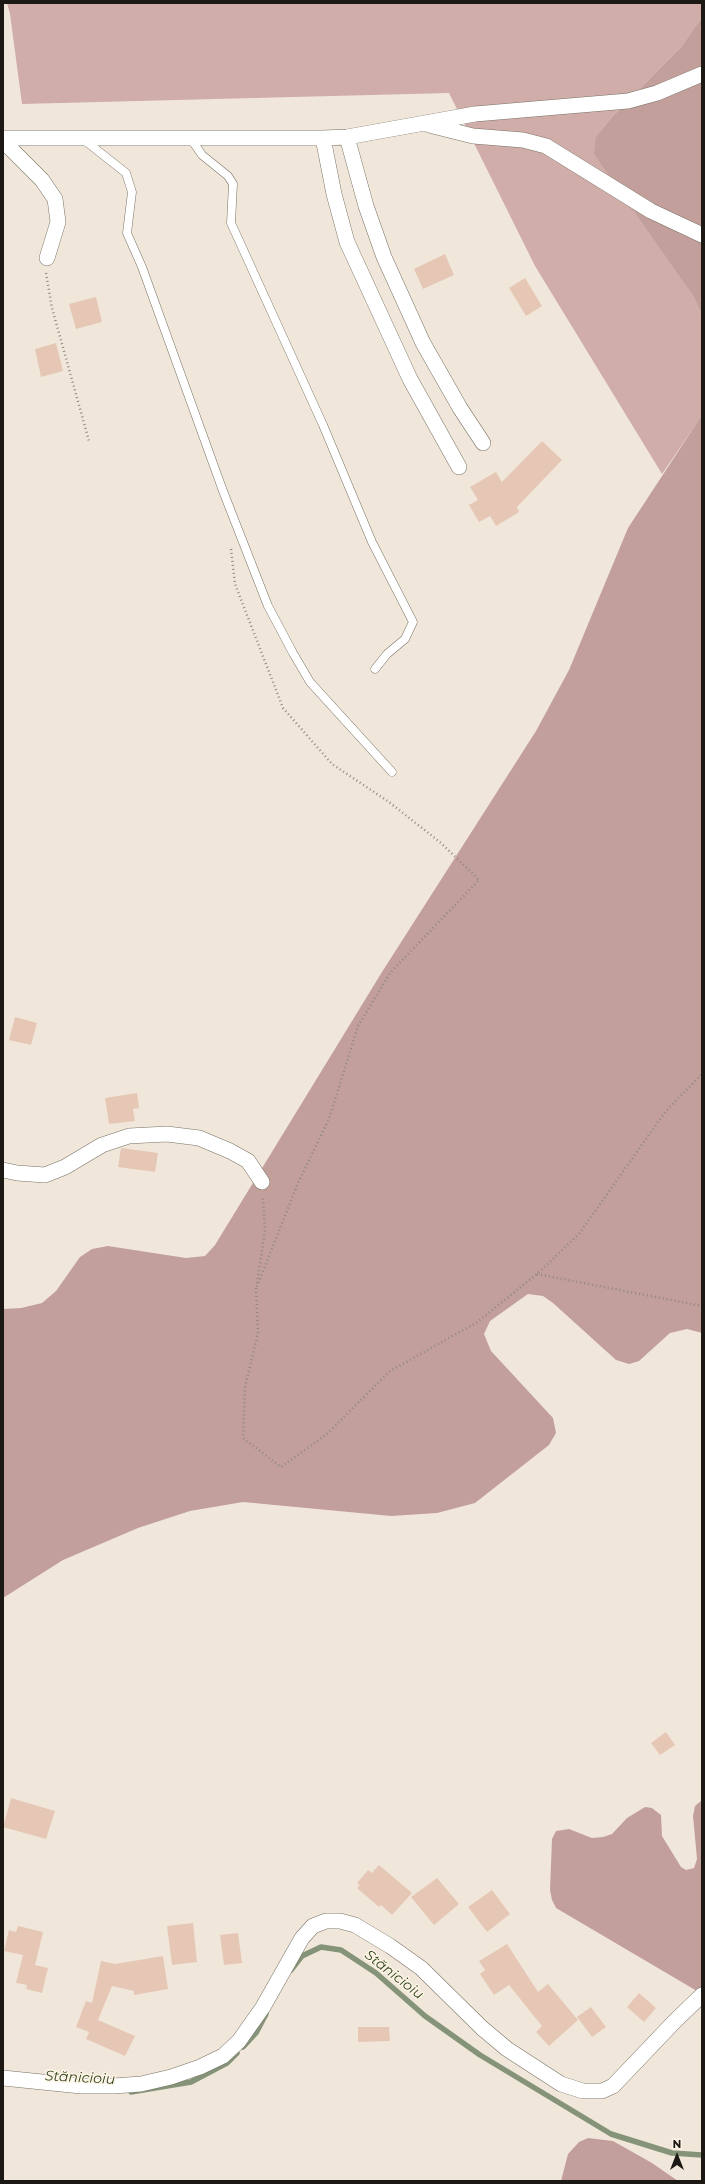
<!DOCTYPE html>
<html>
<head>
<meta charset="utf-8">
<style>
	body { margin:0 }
	#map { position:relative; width:705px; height:2184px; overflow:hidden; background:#f0e7da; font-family:Montserrat,sans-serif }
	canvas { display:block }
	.frame { position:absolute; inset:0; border:4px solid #1c1914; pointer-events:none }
	.north { position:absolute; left:657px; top:2136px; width:40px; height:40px; -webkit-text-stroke:3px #fdf4e7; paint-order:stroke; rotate:0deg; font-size:11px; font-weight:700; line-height:16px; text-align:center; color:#1c1914 }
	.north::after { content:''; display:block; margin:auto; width:14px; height:18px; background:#1c1914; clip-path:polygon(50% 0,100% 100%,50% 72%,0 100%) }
</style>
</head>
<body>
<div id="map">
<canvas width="705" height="2184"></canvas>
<div class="frame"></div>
<div class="north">N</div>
</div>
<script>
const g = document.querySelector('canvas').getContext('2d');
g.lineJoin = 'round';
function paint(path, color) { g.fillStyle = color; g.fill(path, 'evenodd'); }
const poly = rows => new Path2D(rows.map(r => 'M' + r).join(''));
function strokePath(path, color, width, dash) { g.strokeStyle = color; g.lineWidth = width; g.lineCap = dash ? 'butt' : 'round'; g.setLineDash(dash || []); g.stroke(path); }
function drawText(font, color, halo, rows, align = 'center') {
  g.font = font + ' Montserrat,sans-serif'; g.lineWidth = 3; g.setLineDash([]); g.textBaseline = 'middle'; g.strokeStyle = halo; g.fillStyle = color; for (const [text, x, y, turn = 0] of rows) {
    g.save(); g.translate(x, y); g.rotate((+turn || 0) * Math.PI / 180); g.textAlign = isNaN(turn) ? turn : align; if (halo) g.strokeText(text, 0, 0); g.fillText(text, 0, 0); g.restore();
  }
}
const green = poly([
	[7,3,702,3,702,17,681,47,613,116,596,136,692,294,702,315,701,417,662,474,535,266,449,93,22,104,10,14]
]);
const forest = poly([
	[702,17,702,315,692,294,594,154,596,136,613,116,681,47],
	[702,415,702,1333,687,1329,670,1333,639,1361,629,1364,616,1360,553,1303,543,1296,528,1294,490,1321,484,1334,491,1351,553,1418,556,1433,549,1445,475,1503,437,1513,391,1516,243,1502,190,1511,138,1528,63,1560,3,1598,3,1309,21,1308,42,1303,56,1291,80,1257,92,1249,108,1246,186,1258,205,1256,215,1245,382,972,536,731,569,670,628,528],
	[702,1800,702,1994,556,1908,552,1900,550,1890,552,1839,556,1831,569,1829,592,1838,603,1837,612,1834,627,1818,645,1807,652,1808,661,1815,662,1836,681,1867,686,1870,694,1868,697,1859,693,1816,695,1806],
	[588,2138,613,2141,652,2163,678,2181,561,2181,568,2154,579,2142]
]);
const stream = poly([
	[291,1970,302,1956,321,1947,341,1950,376,1973,425,2016,480,2055,611,2134,672,2153,702,2155],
	[243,2047,256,2033,266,2014],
	[131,2092,191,2082,227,2063,237,2053]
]);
const building = poly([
	[445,254,454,275,423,289,414,269],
	[525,278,542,306,526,316,509,288],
	[96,297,102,322,76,329,69,304],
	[56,343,63,371,41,377,35,349],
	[542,441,562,460,517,507,519,512,496,526,490,516,479,522,469,505,478,500,470,487,496,472,502,482],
	[15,1017,37,1023,31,1045,9,1040],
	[137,1093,139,1108,133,1109,135,1121,109,1124,105,1098],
	[121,1148,158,1153,155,1172,118,1167],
	[666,1732,675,1745,660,1755,651,1743],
	[11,1798,55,1811,46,1839,3,1827],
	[379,1865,412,1893,392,1915,381,1905,379,1907,357,1888,360,1885,357,1883,368,1870,372,1873],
	[437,1878,459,1904,434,1925,411,1897],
	[492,1890,510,1914,487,1932,468,1907],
	[193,1923,197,1962,172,1965,167,1926],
	[18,1926,43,1932,35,1965,48,1968,42,1993,26,1989,27,1985,16,1983,23,1955,4,1951,9,1930,16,1932],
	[238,1933,242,1963,224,1965,220,1935],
	[507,1944,538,1992,548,1984,578,2020,549,2046,536,2032,542,2026,509,1985,494,1995,480,1974,485,1970,479,1961],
	[163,1956,168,1989,134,1995,134,1991,112,1986,98,2020,135,2036,125,2056,86,2039,89,2032,76,2027,86,2001,92,2003,101,1961,115,1964],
	[639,1993,656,2008,644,2022,627,2007],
	[591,2007,606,2027,592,2037,577,2017],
	[358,2027,389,2027,390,2041,358,2042]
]);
const path = poly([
	[46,273,52,308,89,441],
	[231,549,235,584,283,708,332,764,389,802,441,843,479,880,390,973,358,1026,329,1119,298,1183,256,1289],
	[537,1274,702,1306],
	[257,1283,265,1231,263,1196],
	[256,1288,258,1333,245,1387,243,1438,281,1467,327,1434,390,1371,476,1323,537,1274,579,1234,665,1112,702,1074]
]);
const service = poly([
	[83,139,126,173,132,192,127,233,142,267,223,491,268,606,293,653,310,682,392,772],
	[191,139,202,155,228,176,233,184,231,223,323,425,372,542,413,622,405,639,387,654,375,669]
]);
const minor = poly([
	[429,125,473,136,523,140,546,146,651,211,702,235],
	[347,137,366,206,384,257,423,343,460,408,483,443],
	[3,138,323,138,347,137,475,114,628,101,657,93,702,74],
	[323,138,334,194,347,242,410,379,459,467],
	[3,141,42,180,55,199,58,222,47,258],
	[3,1170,17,1173,45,1175,65,1167,102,1145,129,1136,167,1134,199,1138,230,1151,248,1161,262,1182],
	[3,2078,81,2086,114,2086,141,2084,171,2077,200,2067,223,2056,239,2041,263,2007,302,1938,313,1926,326,1921,340,1921,355,1925,390,1946,421,1968,482,2028,507,2049,561,2084,583,2091,602,2091,613,2086,675,2021,702,1995]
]);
const waterNames = [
	["Stănicioiu",394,1975,38],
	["Stănicioiu",80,2078,3]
];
paint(green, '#d0ada9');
paint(forest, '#c39f9b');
strokePath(stream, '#859479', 5.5);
paint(building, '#e6c7b5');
strokePath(service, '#787165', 9);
strokePath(minor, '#787165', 16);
strokePath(path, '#8f897f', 2.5, [1, 3]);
strokePath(service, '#fff', 8);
strokePath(minor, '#fff', 15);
drawText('italic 14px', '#2f4518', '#fdf4e7', waterNames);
</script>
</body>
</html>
